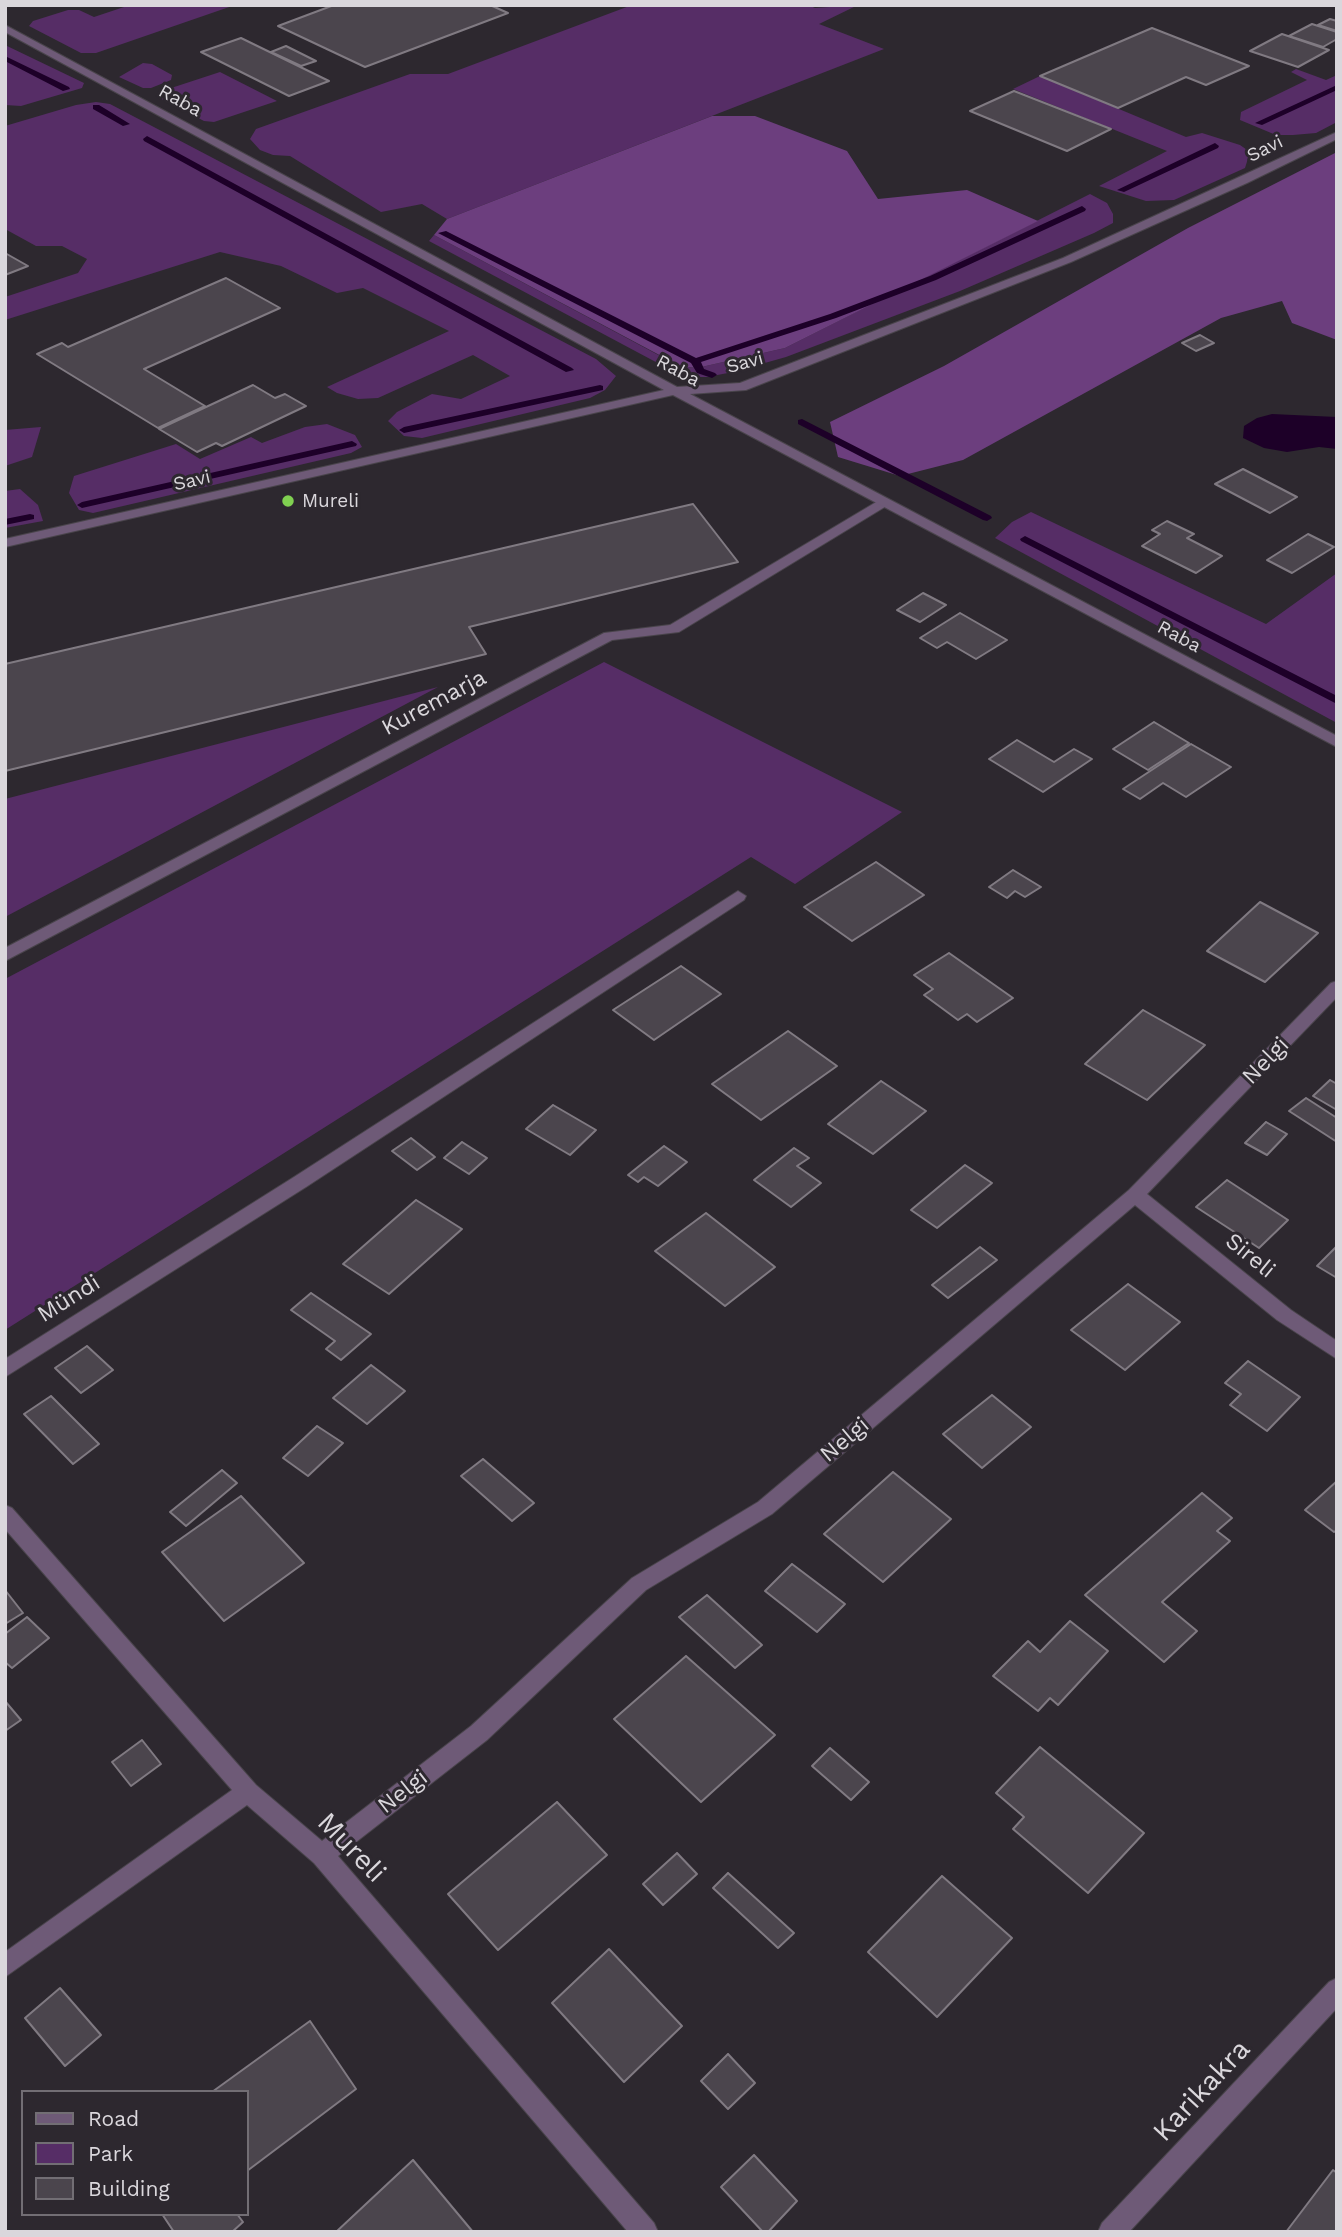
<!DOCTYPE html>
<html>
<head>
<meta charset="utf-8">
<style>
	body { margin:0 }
	#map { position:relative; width:1342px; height:2237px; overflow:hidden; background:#2d282f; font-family:"Work Sans",sans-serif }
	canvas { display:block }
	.frame { position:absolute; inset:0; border:7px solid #dad7dc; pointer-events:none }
	.legend { position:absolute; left:21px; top:2090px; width:228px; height:126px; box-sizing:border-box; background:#2d282f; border:2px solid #726e74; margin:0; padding:9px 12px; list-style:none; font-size:21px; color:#dad7dc }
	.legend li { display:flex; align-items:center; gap:14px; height:35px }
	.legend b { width:35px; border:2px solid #726e74 }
</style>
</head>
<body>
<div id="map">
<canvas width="1342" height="2237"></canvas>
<div class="frame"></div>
<ul class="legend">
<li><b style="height:9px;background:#6e5a77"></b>Road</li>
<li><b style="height:19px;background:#562d66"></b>Park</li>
<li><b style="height:19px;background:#4b454d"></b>Building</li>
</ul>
</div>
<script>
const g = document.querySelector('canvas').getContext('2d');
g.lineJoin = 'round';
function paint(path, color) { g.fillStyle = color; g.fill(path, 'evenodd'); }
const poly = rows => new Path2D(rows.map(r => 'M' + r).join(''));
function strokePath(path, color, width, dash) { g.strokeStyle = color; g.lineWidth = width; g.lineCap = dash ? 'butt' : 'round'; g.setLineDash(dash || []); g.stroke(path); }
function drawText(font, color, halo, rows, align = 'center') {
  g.font = font + ' "Work Sans",sans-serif'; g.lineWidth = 6; g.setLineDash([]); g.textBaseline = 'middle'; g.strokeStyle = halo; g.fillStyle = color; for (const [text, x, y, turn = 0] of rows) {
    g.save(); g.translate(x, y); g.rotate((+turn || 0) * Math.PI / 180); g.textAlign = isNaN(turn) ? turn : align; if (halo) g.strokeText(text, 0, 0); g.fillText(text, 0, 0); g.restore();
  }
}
const green = poly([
	[130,5,235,5,96,53,81,53,29,26,33,21,68,10,79,10,94,17],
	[632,5,808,5,815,8,858,5,819,24,884,49,447,219,422,204,381,212,290,156,273,155,260,150,250,139,256,129,410,74,448,74],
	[5,45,84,83,82,88,21,106,5,105],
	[143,63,152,64,172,75,171,80,151,88,143,88,119,77],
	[1296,69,1326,80,1337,75,1337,122,1316,133,1293,135,1276,135,1240,120,1241,112,1307,80,1291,72],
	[220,72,277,101,214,122,204,121,156,96,162,91],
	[1040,76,1186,137,1202,133,1240,145,1250,152,1245,168,1174,200,1146,201,1099,186,1167,151,1013,89],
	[96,102,110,104,596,359,616,376,605,390,590,398,422,438,404,436,388,421,397,412,432,394,461,399,510,376,473,355,378,398,358,399,337,393,327,387,449,331,363,288,337,293,281,266,220,252,5,320,5,297,78,273,87,259,62,246,36,246,5,229,5,126,76,105],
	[1090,194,1107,203,1113,214,1113,223,1094,233,960,291,786,357,733,372,707,377,689,377,667,368,429,241,434,235,679,366,697,368,785,348],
	[327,424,355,435,362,447,351,453,93,513,79,510,69,493,74,476,176,444,200,459,251,437,262,443,305,427],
	[41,427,32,457,5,466,5,430],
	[20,489,38,505,43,521,5,528,5,491],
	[1031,512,1266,624,1337,573,1337,723,995,538,1012,522],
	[604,662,902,812,795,884,751,857,5,1330,5,979],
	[438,687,5,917,5,799]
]);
const forest = poly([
	[712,116,755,116,847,151,878,199,967,190,1038,221,785,348,697,368,680,366,434,235,447,219],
	[1337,152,1337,340,1292,323,1282,301,1221,318,963,460,900,476,838,457,830,422,944,366,1188,228]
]);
const water = poly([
	[1272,414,1337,417,1337,449,1319,447,1287,452,1264,448,1243,438,1244,426,1257,418]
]);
const stream = poly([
	[5,56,69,87,70,89,63,91,5,61,5,56],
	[1337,85,1337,90,1262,125,1255,123,1337,85],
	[93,105,99,105,130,124,123,126,93,109,93,105],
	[147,136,572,368,574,370,566,372,144,141,143,139,147,136],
	[1215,143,1219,146,1218,148,1124,192,1117,190,1215,143],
	[1082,206,1086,209,1085,211,936,280,836,318,701,362,704,369,715,373,717,375,712,378,697,373,691,363,438,233,446,231,696,358,830,314,930,276,1082,206],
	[600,385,603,386,603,390,404,433,399,430,404,427,600,385],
	[802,419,991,516,992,518,987,521,983,520,798,424,798,420,802,419],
	[352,441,357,444,356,446,82,508,77,505,82,502,352,441],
	[30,514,34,515,34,519,5,525,5,519,30,514],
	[1025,536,1337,696,1337,704,1021,541,1020,539,1025,536]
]);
const building = poly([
	[334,5,490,5,508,13,365,67,278,26,334,5],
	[1330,19,1337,21,1337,31,1318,25,1330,19],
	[1312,24,1337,32,1337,39,1323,47,1289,36,1312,24],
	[1152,28,1249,66,1206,85,1186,77,1118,108,1040,76,1152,28],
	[1282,34,1329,50,1298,67,1250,51,1282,34],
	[241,38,329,81,289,96,201,52,241,38],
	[286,46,316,61,301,66,271,52,286,46],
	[1014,91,1111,129,1067,151,970,111,1014,91],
	[5,253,28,266,5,275,5,253],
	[226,278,280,308,144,369,205,406,158,428,37,354,62,343,68,347,226,278],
	[1200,335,1214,343,1196,351,1182,343,1200,335],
	[253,385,275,398,285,394,306,406,222,446,216,443,197,452,159,429,253,385],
	[1243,469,1297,497,1270,513,1215,484,1243,469],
	[693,504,738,562,469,627,486,654,5,771,5,664,693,504],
	[1167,521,1194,534,1187,538,1222,556,1196,573,1142,546,1160,534,1152,530,1167,521],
	[1308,534,1334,547,1292,573,1267,560,1308,534],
	[923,593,946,605,920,622,897,610,923,593],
	[960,613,1007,640,976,659,947,642,937,648,920,638,960,613],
	[1154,722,1189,743,1148,770,1113,749,1154,722],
	[1017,740,1054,762,1074,749,1092,759,1043,792,989,759,1017,740],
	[1191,744,1231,767,1186,797,1163,783,1140,799,1123,789,1191,744],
	[876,862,924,895,852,941,804,907,876,862],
	[1013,870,1041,887,1025,897,1015,891,1007,898,989,887,1013,870],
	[1260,902,1318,933,1265,982,1207,951,1260,902],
	[949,953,1013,998,977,1022,967,1014,958,1020,924,995,933,989,914,975,949,953],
	[681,966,721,994,654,1040,613,1010,681,966],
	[1143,1010,1205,1045,1147,1100,1085,1064,1143,1010],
	[788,1031,837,1066,761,1120,712,1084,788,1031],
	[1330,1080,1337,1084,1337,1110,1313,1096,1330,1080],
	[881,1081,926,1111,873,1154,828,1124,881,1081],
	[1306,1098,1337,1118,1337,1142,1289,1111,1306,1098],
	[553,1105,596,1130,570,1155,526,1129,553,1105],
	[1266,1122,1287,1134,1267,1155,1245,1143,1266,1122],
	[411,1138,435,1157,417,1170,392,1151,411,1138],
	[462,1142,487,1158,469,1174,444,1158,462,1142],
	[664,1146,687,1162,658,1186,644,1177,638,1182,628,1175,664,1146],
	[794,1148,809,1158,797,1166,821,1183,791,1207,754,1180,794,1148],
	[965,1165,992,1183,937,1228,911,1210,965,1165],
	[1227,1180,1288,1220,1259,1248,1196,1207,1227,1180],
	[416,1200,462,1229,389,1294,343,1264,416,1200],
	[706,1213,775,1267,725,1306,655,1251,706,1213],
	[1337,1246,1337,1278,1317,1266,1337,1246],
	[980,1247,997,1260,948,1298,932,1285,980,1247],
	[1128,1284,1180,1322,1125,1370,1071,1330,1128,1284],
	[311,1293,371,1334,341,1360,326,1349,335,1341,291,1310,311,1293],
	[87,1346,113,1370,81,1393,55,1368,87,1346],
	[1248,1361,1300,1397,1267,1431,1230,1405,1241,1394,1225,1383,1248,1361],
	[371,1365,405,1391,367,1424,333,1398,371,1365],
	[992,1395,1031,1427,982,1468,943,1434,992,1395],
	[51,1396,99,1444,73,1464,24,1414,51,1396],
	[317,1426,343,1443,308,1476,283,1458,317,1426],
	[483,1459,534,1503,512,1521,461,1476,483,1459],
	[222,1470,237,1483,186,1526,170,1512,222,1470],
	[893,1472,951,1519,883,1582,824,1534,893,1472],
	[1337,1481,1337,1530,1334,1532,1305,1510,1337,1481],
	[1202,1493,1232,1518,1217,1531,1230,1541,1162,1602,1197,1631,1164,1662,1085,1595,1202,1493],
	[241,1496,304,1563,224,1621,162,1552,241,1496],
	[792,1564,845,1604,817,1632,765,1591,792,1564],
	[5,1590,23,1613,5,1624,5,1590],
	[707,1595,762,1645,735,1668,679,1617,707,1595],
	[27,1617,49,1638,12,1668,5,1662,5,1634,27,1617],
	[1070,1621,1108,1651,1058,1705,1050,1698,1038,1711,993,1676,1028,1641,1040,1652,1070,1621],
	[686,1656,775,1735,701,1802,614,1719,686,1656],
	[5,1701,21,1720,5,1731,5,1701],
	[142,1740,161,1764,131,1786,112,1762,142,1740],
	[1040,1747,1144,1833,1088,1893,1013,1829,1024,1817,996,1793,1040,1747],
	[830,1748,869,1782,851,1800,812,1766,830,1748],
	[557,1802,607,1855,498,1950,448,1894,557,1802],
	[677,1853,697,1874,663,1905,643,1884,677,1853],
	[728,1873,794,1933,778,1948,713,1888,728,1873],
	[942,1876,1012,1938,937,2017,868,1952,942,1876],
	[609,1949,682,2026,624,2082,552,2003,609,1949],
	[60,1988,101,2035,65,2066,25,2018,60,1988],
	[310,2021,356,2089,247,2171,247,2092,212,2092,310,2021],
	[728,2054,755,2083,728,2109,701,2081,728,2054],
	[754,2155,797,2201,768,2232,763,2232,721,2187,754,2155],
	[413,2160,473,2232,336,2232,413,2160],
	[1333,2170,1337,2173,1337,2232,1286,2232,1333,2170],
	[162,2214,237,2214,243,2222,232,2232,174,2232,162,2214]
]);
const minor = poly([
	[883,498,888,499,888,505,679,632,612,640,5,961,5,948,604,633,670,625,883,498],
	[738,891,746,896,744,900,306,1187,5,1377,5,1359,294,1177,738,891],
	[1337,981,1337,997,1147,1194,1291,1310,1337,1341,1337,1359,1277,1320,1135,1205,772,1514,646,1590,487,1740,338,1856,654,2223,658,2232,628,2232,314,1863,247,1805,5,1977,5,1952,232,1790,5,1529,5,1505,12,1508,256,1785,322,1841,471,1726,632,1578,758,1502,1129,1190,1331,983,1337,981],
	[1337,1978,1337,2008,1129,2232,1098,2232,1102,2223,1329,1982,1337,1978]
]);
const tertiary = poly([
	[5,25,677,387,740,383,1063,258,1337,132,1337,139,1247,183,1071,262,746,390,690,394,1337,736,1337,747,673,395,5,547,5,539,664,390,5,32,5,25]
]);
const markers = [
	[288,501,7,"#80d051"]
];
const farStreetnames = [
	["Raba",180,101,29],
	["Savi",1265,149,-26],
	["Savi",745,363,-15],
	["Raba",678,371,28],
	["Savi",192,481,-13],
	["Raba",1179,637,28]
];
const farPoinames = [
	["Mureli",302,501]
];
const streetNames = [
	["Kuremarja",434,703,-28],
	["Nelgi",1266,1061,-46],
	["Sireli",1250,1256,39],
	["Mündi",69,1299,-32],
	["Nelgi",845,1440,-40],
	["Nelgi",403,1792,-38]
];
const nearStreetnames = [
	["Mureli",351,1848,46],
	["Karikakra",1202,2091,-47]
];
paint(green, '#562d66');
paint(forest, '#6c3e7e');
paint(water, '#1d0028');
paint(stream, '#1d0028');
paint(building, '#4b454d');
strokePath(building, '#807a82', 2);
strokePath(minor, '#49444b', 2);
strokePath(tertiary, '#49444b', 2);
paint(minor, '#6e5a77');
paint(tertiary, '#6e5a77');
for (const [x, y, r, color] of markers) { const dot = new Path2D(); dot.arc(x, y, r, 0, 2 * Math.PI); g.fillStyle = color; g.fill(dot); strokePath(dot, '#2d282f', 2.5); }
drawText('19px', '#dad7dc', '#2d282f', farStreetnames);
drawText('19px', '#dad7dc', '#2d282f', farPoinames, 'left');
drawText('23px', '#dad7dc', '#2d282f', streetNames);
drawText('28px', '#dad7dc', '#2d282f', nearStreetnames);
</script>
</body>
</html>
